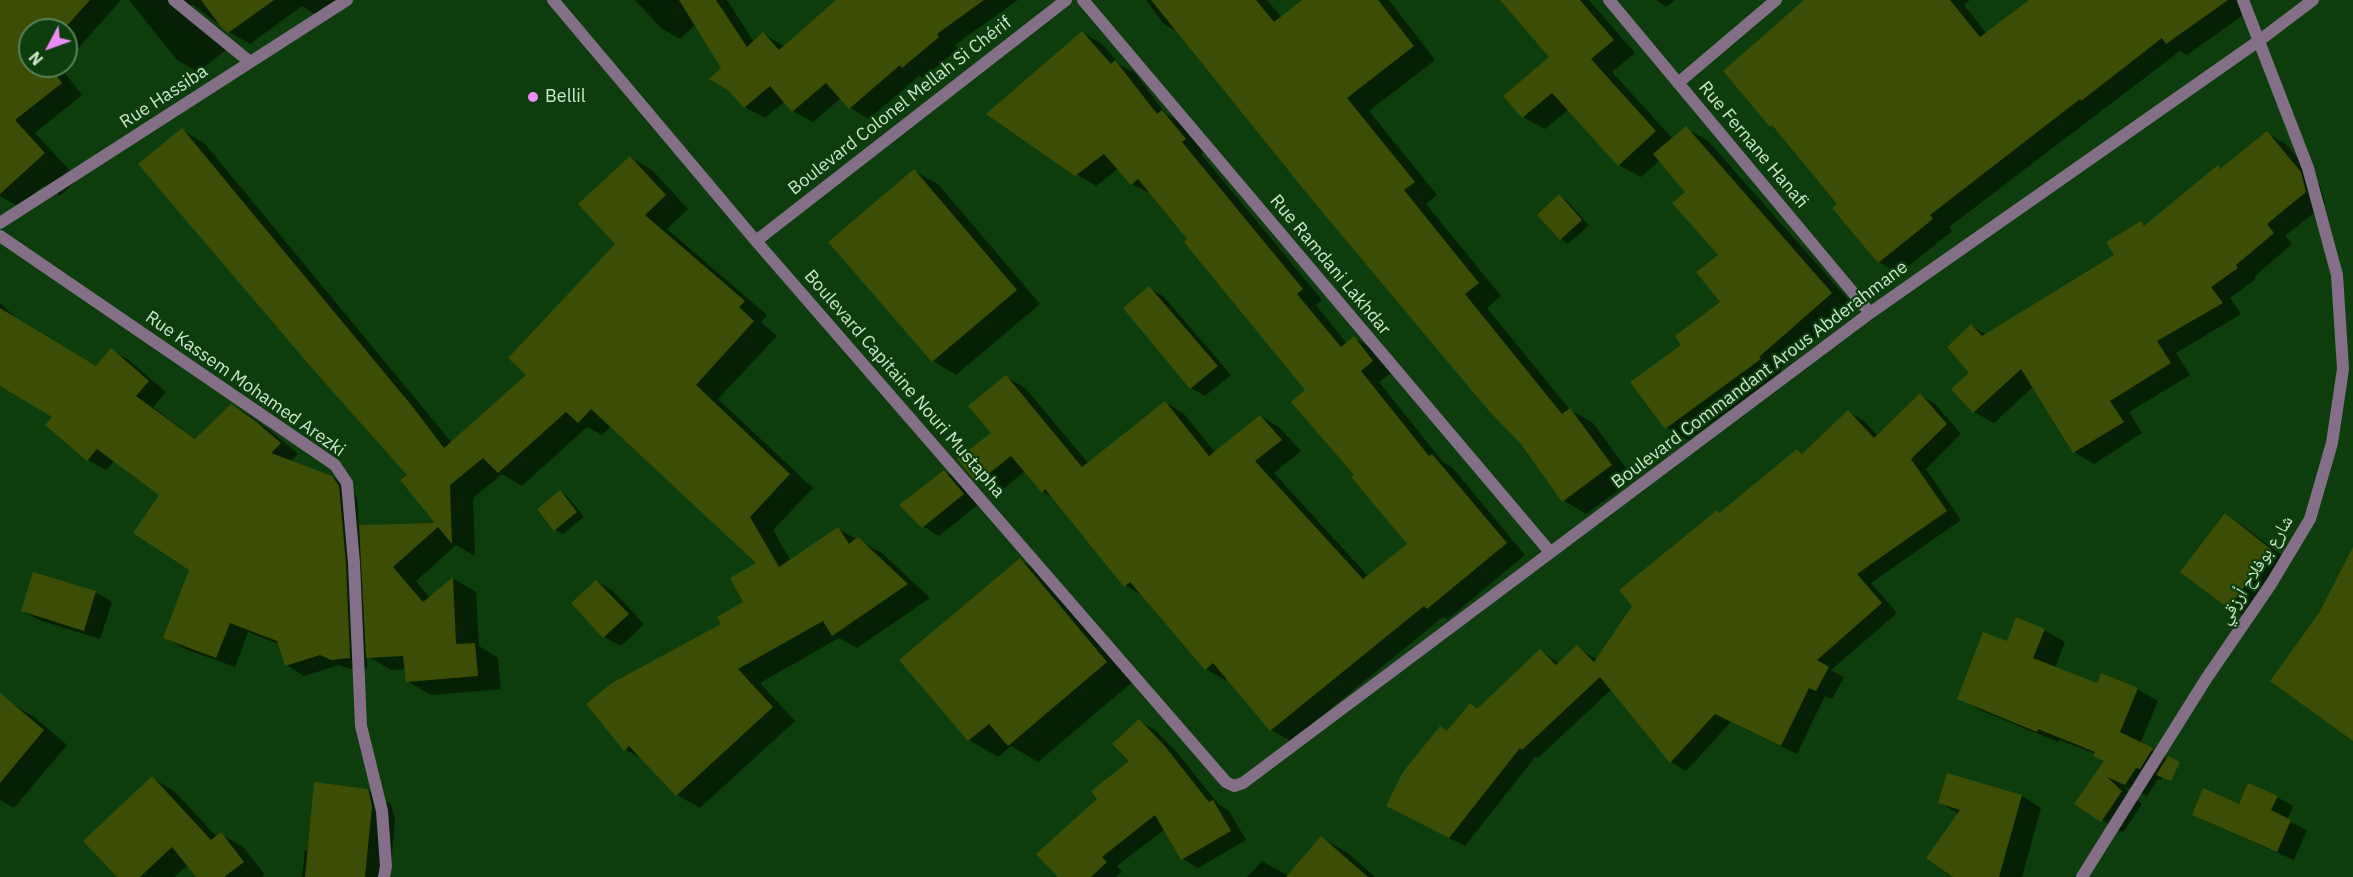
<!DOCTYPE html>
<html>
<head>
<meta charset="utf-8">
<style>
	body { margin:0 }
	#map { position:relative; width:2353px; height:877px; overflow:hidden; background:#0d3d0c; font-family:"IBM Plex Sans",sans-serif }
	canvas { display:block }
	.north { position:absolute; left:18px; top:18px; width:60px; height:60px; box-sizing:border-box; background:#0d3d0c; border:2px solid #598158; border-radius:50%; rotate:229deg; font-size:16px; font-weight:700; line-height:24px; text-align:center; color:#cce6ca }
	.north::after { content:''; display:block; margin:auto; width:21px; height:27px; background:#ed8cf9; clip-path:polygon(50% 0,100% 100%,50% 72%,0 100%) }
</style>
</head>
<body>
<div id="map">
<canvas width="2353" height="877"></canvas>
<div class="north">N</div>
</div>
<script>
const g = document.querySelector('canvas').getContext('2d');
g.lineJoin = 'round';
function paint(path, color) { g.fillStyle = color; g.fill(path, 'evenodd'); }
const poly = rows => new Path2D(rows.map(r => 'M' + r).join(''));
function strokePath(path, color, width, dash) { g.strokeStyle = color; g.lineWidth = width; g.lineCap = dash ? 'butt' : 'round'; g.setLineDash(dash || []); g.stroke(path); }
function drawText(font, color, halo, rows, align = 'center') {
  g.font = font + ' "IBM Plex Sans","Noto Naskh Arabic",sans-serif'; g.lineWidth = 4.5; g.setLineDash([]); g.textBaseline = 'middle'; g.strokeStyle = halo; g.fillStyle = color; for (const [text, x, y, turn = 0] of rows) {
    g.save(); g.translate(x, y); g.rotate((+turn || 0) * Math.PI / 180); g.textAlign = isNaN(turn) ? turn : align; if (halo) g.strokeText(text, 0, 0); g.fillText(text, 0, 0); g.restore();
  }
}
const shadow = poly([
	[8,0,121,0,66,62,66,30,30,30,30,66,63,66,61,68,82,95,35,133,78,179,60,196,43,186,19,207,0,196,0,6],
	[129,0,342,0,323,19,302,6,250,44,229,32,192,4,186,11,226,50,198,72,177,60],
	[635,0,727,0,754,42,764,34,785,47,838,0,1018,0,955,45,958,49,923,78,919,76,869,119,850,108,841,98,813,122,793,111,785,101,765,118,745,107,730,90,723,69,696,24,680,39,661,28],
	[1146,0,1267,0,1282,18,1305,0,1389,0,1435,60,1369,111,1437,195,1426,204,1501,296,1487,308,1570,410,1593,423,1634,479,1586,514,1563,500,1522,443,1178,32,1164,24],
	[1502,0,1589,0,1635,53,1612,72,1673,139,1686,128,1708,141,1854,306,1780,370,1782,372,1688,440,1666,427,1722,303,1720,255,1687,192,1660,160,1641,177,1619,165,1569,109,1545,129,1523,117,1551,58],
	[1656,0,1675,0,1666,7],
	[1812,0,1970,0,1964,5,1987,34,2031,0,2238,0,2242,16,2187,55,2180,51,1949,227,1952,231,1899,274,1879,262,1835,208,1839,205,1778,130,1771,125],
	[1082,32,1102,44,1120,65,1135,73,1166,114,1182,123,1205,150,1201,154,1322,300,1316,305,1347,344,1354,338,1373,349,1392,372,1379,382,1443,462,1452,467,1525,555,1448,619,1443,617,1291,741,1271,730,1228,678,1225,680,1206,669,1143,596,1125,585,1055,499,1043,492,1025,471,998,493,978,482,959,460,993,433,1006,377,1025,388,1089,464,1165,402,1184,414,1215,452,1261,416,1280,428,1301,451,1274,473,1369,577,1409,545,1356,475,1307,390,1152,194,1131,184,1119,168,1096,186,1076,174],
	[182,130,205,144,452,443,528,375,617,244,630,157,653,171,688,209,667,229,767,315,761,322,777,336,718,399,813,488,773,530,791,561,838,529,882,553,930,598,857,648,839,638,760,683,795,721,700,808,677,795,645,761,625,749,723,624,745,603,759,563,611,426,602,435,587,427,522,486,502,474,473,498,475,556,456,545,416,581,430,598,454,579,476,592,479,646,498,658,501,689,431,695,407,681,406,669,391,670,367,656,367,668,350,669,339,665,304,676,286,665,279,644,248,632,235,667,183,648,165,638,191,570,161,494,115,460,106,470,88,460,47,425,55,417,0,384,0,303,23,324,96,367,111,350,129,360,166,392,153,407,197,440,232,406,250,416,272,432,298,454,290,462,332,477,350,488,357,497,359,526,438,525,409,475],
	[2267,133,2286,144,2320,185,2325,204,2285,236,2292,244,2254,277,2256,279,2230,298,2241,314,2176,353,2190,375,2129,412,2142,433,2094,464,2074,452,2034,386,1994,423,1974,412,1953,389,1971,373,1972,326,1987,335,2116,256,2141,223,2146,226,2218,167,2222,169],
	[914,171,938,184,1040,304,956,375,933,361],
	[1559,196,1567,201,1589,225,1568,244,1561,239],
	[1149,288,1163,296,1231,375,1205,396,1191,388],
	[1920,395,1935,404,1961,434,1926,469,1961,520,1871,583,1897,613,1831,670,1844,677,1832,699,1825,696,1797,754,1731,722,1686,771,1671,762,1612,689,1538,758,1536,756,1465,846,1404,815,1448,732,1470,705,1478,710,1541,651,1560,664,1577,647,1597,660,1718,512,1720,514,1798,450,1804,454,1848,412,1864,421,1878,436],
	[944,471,960,481,980,503,939,536,923,526],
	[560,492,568,497,584,517,563,534,555,530],
	[2226,515,2242,525,2288,560,2245,616,2229,607],
	[1020,560,1049,577,1136,679,1038,762,1011,746,998,757,969,740,901,660],
	[596,581,613,591,644,624,621,646,604,637,573,603],
	[95,592,112,602,100,639,39,620,23,611],
	[2044,630,2065,642,2055,668,2098,685,2137,689,2158,701,2140,744,2173,762,2161,780,2158,779,2147,796,2123,786,2142,804,2123,833,2077,804,2106,762,2096,754,2059,740,2058,742,1980,710,1959,698,2008,643],
	[11,703,34,717,67,745,14,808,0,800,0,716],
	[1139,721,1155,730,1180,756,1218,804,1229,811,1246,840,1198,868,1183,859,1165,829,1117,866,1122,872,1116,877,1060,877,1099,799,1131,762],
	[1948,775,2022,796,2041,808,2022,877,1956,877,1959,814,1940,803],
	[152,778,174,791,217,837,221,834,243,847,265,875,262,877,198,877,188,865,175,877,119,877],
	[367,790,391,804,395,820,390,877,302,877,305,850,309,851],
	[2277,797,2293,806,2287,820,2307,830,2294,860,2210,823,2194,814],
	[1322,838,1348,853,1375,877,1247,877,1262,861,1289,876]
]);
const building = poly([
	[0,0,90,0,63,30,30,30,30,66,49,66,62,83,15,120,45,153,0,194],
	[201,0,274,0,228,33,222,28],
	[679,0,716,0,747,47,763,32,779,50,836,0,984,0,937,34,939,37,902,68,900,65,849,109,826,83,792,112,770,86,744,108,728,90,709,79,721,68],
	[1151,0,1256,0,1274,22,1302,0,1378,0,1414,46,1347,98,1415,182,1404,190,1479,283,1465,294,1562,414,1570,408,1612,465,1562,502,1521,444,1489,411,1318,207],
	[1500,0,1580,0,1614,40,1591,59,1656,131,1618,166,1552,93,1522,118,1503,96,1549,57],
	[1804,0,1950,0,1980,37,2029,0,2228,0,2166,44,2162,38,2081,101,2080,99,1930,215,1933,219,1878,263,1832,208,1837,204,1772,125,1770,127,1723,71],
	[1082,31,1111,64,1115,60,1157,114,1162,110,1186,139,1182,142,1303,289,1297,294,1341,347,1354,336,1373,361,1361,371,1429,456,1432,454,1507,543,1427,609,1424,606,1270,731,1213,663,1205,670,1130,582,1124,587,1045,489,1042,493,1011,456,977,483,957,459,991,433,968,406,1006,375,1082,467,1165,401,1209,456,1260,415,1282,440,1255,461,1363,579,1407,544,1351,477,1354,475,1291,402,1305,390,1184,242,1187,239,1138,179,1131,185,1104,154,1075,176,986,114],
	[1686,126,1832,293,1759,357,1761,359,1665,429,1630,382,1681,345,1675,336,1720,302,1696,272,1718,255,1672,203,1685,192,1653,154],
	[182,128,412,406,444,448,526,375,508,358,615,244,578,204,630,156,666,195,645,215,745,301,739,307,754,321,696,385,790,474,750,517,779,567,838,527,849,544,858,537,908,584,832,636,823,621,738,669,773,707,676,796,629,746,624,751,586,704,612,683,721,624,717,617,743,602,730,578,756,563,591,409,578,423,566,412,498,473,483,458,450,485,452,544,438,527,393,567,423,602,453,577,456,644,475,643,478,676,406,682,403,656,366,658,359,525,435,523,400,480,407,475,317,374,138,164],
	[2267,131,2301,172,2306,192,2267,224,2274,233,2236,265,2238,268,2211,287,2223,303,2157,341,2171,363,2110,401,2124,422,2073,453,2021,369,1973,413,1951,389,1969,373,1947,347,1971,324,1982,336,2114,255,2106,242,2141,221,2144,226,2218,165,2220,169],
	[914,169,1017,290,932,362,828,242],
	[1559,194,1582,220,1560,240,1537,215],
	[1149,286,1218,366,1190,389,1123,308],
	[0,308,96,366,111,348,149,381,136,396,195,439,231,404,254,420,281,443,271,453,332,476,339,486,346,564,350,658,331,660,320,655,285,666,277,641,230,623,216,658,163,638,189,570,133,533,159,495,97,449,87,461,45,425,52,417,0,386],
	[1920,393,1947,424,1911,459,1947,511,1857,574,1882,603,1817,660,1829,667,1816,691,1809,688,1781,746,1715,714,1670,763,1600,677,1522,750,1520,748,1449,838,1386,806,1403,772,1440,726,1447,731,1470,703,1477,709,1540,649,1556,665,1577,645,1594,662,1632,606,1619,590,1717,510,1719,513,1797,449,1802,454,1848,410,1874,438],
	[944,470,964,494,922,528,899,505],
	[560,490,577,512,554,531,537,509],
	[2225,513,2272,550,2228,608,2180,572],
	[2353,547,2353,741,2270,681,2319,613],
	[1020,558,1107,662,1008,746,989,724,968,741,899,660],
	[33,572,96,591,84,631,21,611],
	[596,580,629,614,603,638,571,603],
	[2016,617,2045,629,2033,658,2097,683,2101,673,2138,688,2120,732,2153,748,2140,769,2136,768,2125,785,2107,777,2122,791,2101,822,2074,804,2104,761,2093,756,2095,752,2038,729,2037,732,1957,699,1983,632,2007,641],
	[0,693,44,730,0,783],
	[1139,719,1164,745,1209,802,1213,800,1231,831,1181,860,1155,815,1102,857,1107,862,1091,877,1058,877,1036,854,1097,799,1091,791,1129,761,1112,744],
	[2168,756,2180,762,2171,781,2156,775],
	[1947,773,2022,795,1999,877,1953,877,1926,858,1960,810,1938,803],
	[152,776,211,840,221,832,244,862,224,877,196,877,172,847,140,877,117,877,83,841],
	[314,782,368,789,372,806,365,877,305,877],
	[2248,783,2278,796,2271,810,2291,820,2277,852,2192,815,2203,788,2239,804],
	[1321,836,1368,877,1286,877]
]);
const minor = poly([
	[174,0,250,62],
	[553,0,756,241,1226,782,1234,786,1243,783,1870,313,2260,40,2313,0],
	[1083,0,1550,552],
	[1609,0,1870,313],
	[1678,83,1776,0],
	[0,223,347,0],
	[0,236,335,465,347,483,354,563,361,726,382,811,386,866,384,877],
	[756,241,1066,0],
	[2082,877,2206,679,2271,584,2310,519,2332,443,2343,369,2337,275,2308,168,2243,0]
]);
const markers = [
	[533,97,6,"#ed8cf9"]
];
const streetNames = [
	["Rue Hassiba",164,97,-33],
	["Boulevard Colonel Mellah Si Chérif",900,106,-38],
	["Rue Fernane Hanafi",1753,145,50],
	["Rue Ramdani Lakhdar",1330,265,50],
	["Boulevard Commandant Arous Abderahmane",1760,375,-37],
	["Rue Kassem Mohamed Arezki",245,384,35],
	["Boulevard Capitaine Nouri Mustapha",904,384,49],
	["شارع بوفلاح أرزقي",2256,570,-58]
];
const poiNames = [
	["Bellil",545,97]
];
paint(shadow, '#0007');
paint(building, '#3c4d05');
strokePath(minor, '#856f88', 12);
for (const [x, y, r, color] of markers) { const dot = new Path2D(); dot.arc(x, y, r, 0, 2 * Math.PI); g.fillStyle = color; g.fill(dot); strokePath(dot, '#0d3d0c', 2); }
drawText('18px', '#cce6ca', '#0d3d0c', streetNames);
drawText('18px', '#cce6ca', '#0d3d0c', poiNames, 'left');
</script>
</body>
</html>
